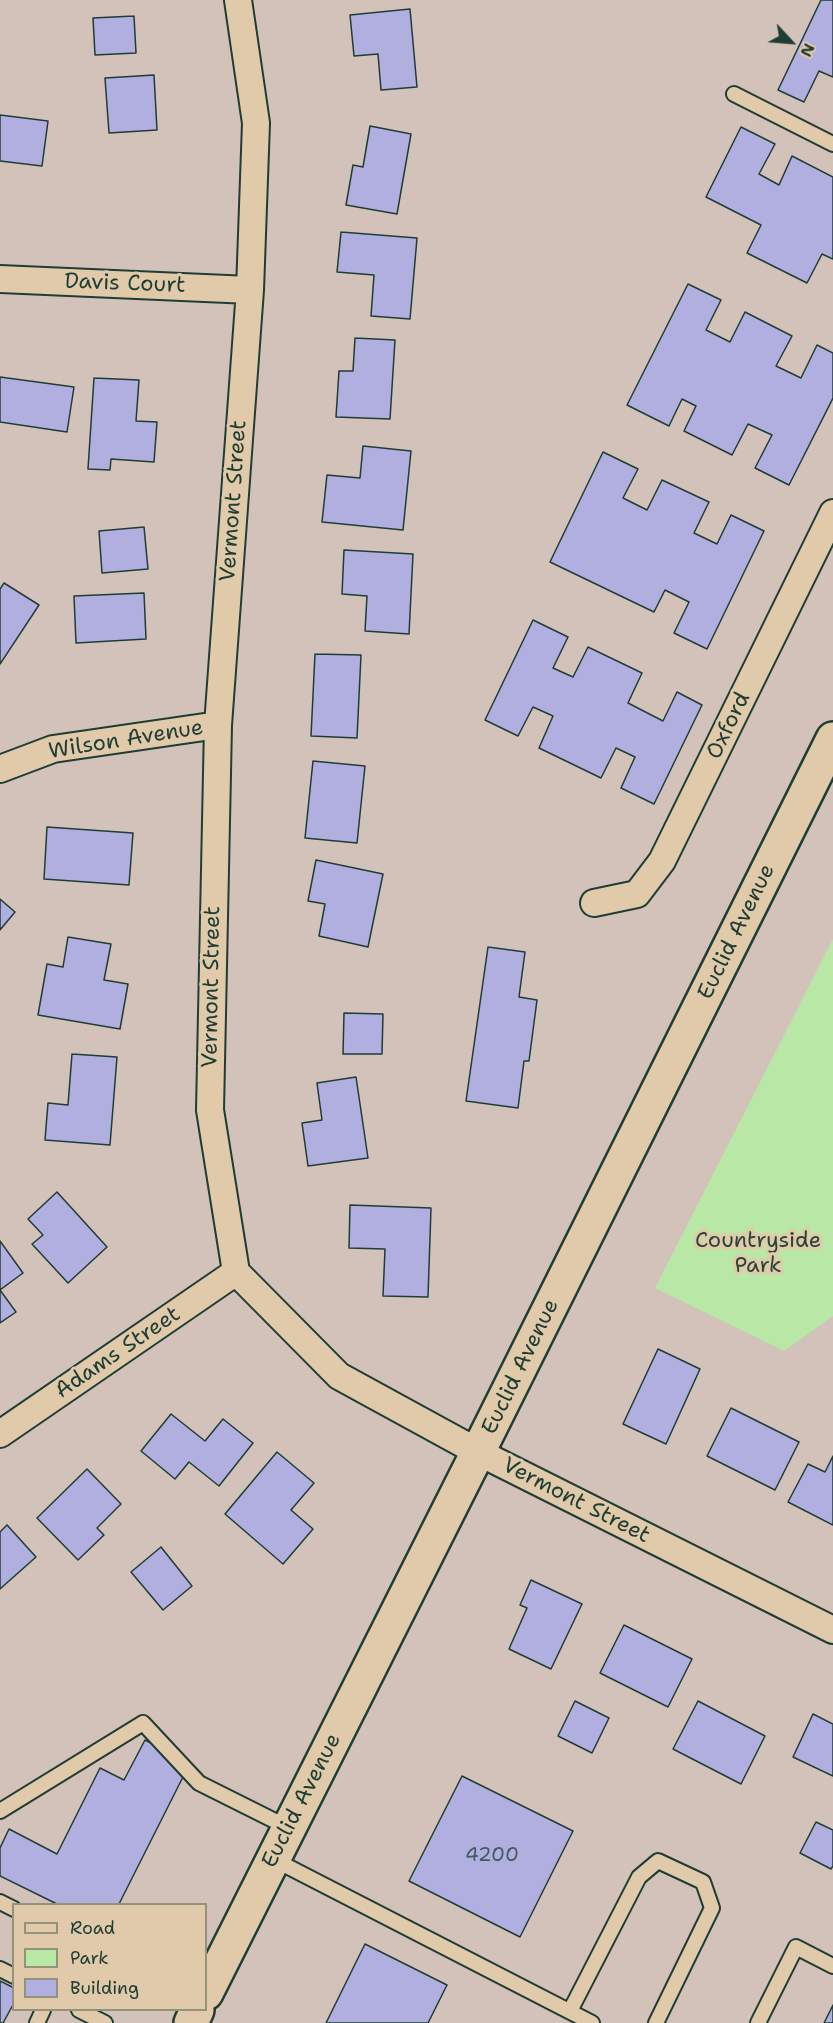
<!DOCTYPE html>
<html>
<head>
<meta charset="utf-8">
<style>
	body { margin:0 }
	#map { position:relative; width:833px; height:2023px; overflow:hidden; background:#d2c2ba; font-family:"Shantell Sans",sans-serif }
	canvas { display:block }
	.legend { position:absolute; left:12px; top:1903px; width:195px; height:108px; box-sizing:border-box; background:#e1caaa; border:2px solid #93927b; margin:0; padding:8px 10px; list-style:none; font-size:18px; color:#1f3d34 }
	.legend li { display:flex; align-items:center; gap:12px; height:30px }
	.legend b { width:30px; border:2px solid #93927b }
	.north { position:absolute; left:761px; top:12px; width:60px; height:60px; -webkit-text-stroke:4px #e1caaa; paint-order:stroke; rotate:116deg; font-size:16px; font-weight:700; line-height:24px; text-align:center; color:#1f3d34 }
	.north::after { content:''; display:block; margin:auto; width:21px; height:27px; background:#1f3d34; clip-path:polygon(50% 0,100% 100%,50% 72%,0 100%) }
</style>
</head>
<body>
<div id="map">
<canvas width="833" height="2023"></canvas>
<ul class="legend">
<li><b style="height:8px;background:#e1caaa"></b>Road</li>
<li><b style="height:16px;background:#b8e7a6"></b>Park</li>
<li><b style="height:16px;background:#b0afe0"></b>Building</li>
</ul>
<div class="north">N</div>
</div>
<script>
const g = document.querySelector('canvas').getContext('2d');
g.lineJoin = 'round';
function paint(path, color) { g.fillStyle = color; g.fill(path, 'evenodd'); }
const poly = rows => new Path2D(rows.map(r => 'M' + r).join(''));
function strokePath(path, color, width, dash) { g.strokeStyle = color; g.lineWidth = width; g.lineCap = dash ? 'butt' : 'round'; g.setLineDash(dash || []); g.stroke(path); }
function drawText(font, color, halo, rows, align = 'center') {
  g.font = font + ' "Shantell Sans",sans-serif'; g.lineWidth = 6; g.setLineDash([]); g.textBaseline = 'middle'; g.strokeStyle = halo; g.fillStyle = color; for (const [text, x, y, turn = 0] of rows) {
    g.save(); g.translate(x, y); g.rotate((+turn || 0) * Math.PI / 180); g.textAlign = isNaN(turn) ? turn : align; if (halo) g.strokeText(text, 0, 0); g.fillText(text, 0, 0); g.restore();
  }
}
const green = poly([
	[833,939,833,1316,784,1351,655,1288]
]);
const building = poly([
	[821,0,833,0,833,77,819,71,804,102,778,90,821,0],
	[410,9,417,87,381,90,378,54,354,56,350,15,410,9],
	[134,16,136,53,95,55,93,18,134,16],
	[154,75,157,130,109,133,105,78,154,75],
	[0,115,48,121,42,166,0,161,0,115],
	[370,126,411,134,397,214,346,205,353,165,363,167,370,126],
	[741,127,775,144,759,174,779,185,792,156,833,177,833,259,822,254,807,283,747,253,761,225,706,197,741,127],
	[341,232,417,238,410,319,371,316,374,275,337,272,341,232],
	[688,284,721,300,706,330,730,342,745,312,792,336,776,366,801,378,817,345,833,353,833,398,789,485,755,468,772,435,748,424,732,455,684,431,696,406,682,399,669,426,627,405,688,284],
	[355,338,395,340,390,419,336,417,339,371,353,371,355,338],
	[0,377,74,387,67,432,0,422,0,377],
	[94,378,139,380,136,421,157,422,154,462,111,459,110,470,88,469,94,378],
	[363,446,411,451,403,530,322,522,327,475,360,478,363,446],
	[603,452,638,469,623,498,647,510,662,480,709,502,694,533,717,544,731,515,764,531,707,649,674,633,689,602,665,590,654,612,550,562,603,452],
	[144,527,148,569,102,573,99,531,144,527],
	[344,550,413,554,409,634,365,631,367,596,342,594,344,550],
	[4,583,39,605,0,664,0,589,4,583],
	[144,593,146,639,76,643,74,596,144,593],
	[533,620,568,637,553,668,573,677,588,647,642,673,628,703,663,721,677,692,702,705,654,804,621,788,635,757,616,748,601,778,539,748,553,716,533,707,518,736,485,720,533,620],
	[315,654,361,655,357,738,311,736,315,654],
	[313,761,365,766,357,843,305,838,313,761],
	[47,827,133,833,129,885,44,879,47,827],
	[316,860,383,874,368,947,319,936,325,904,308,901,316,860],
	[0,899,15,912,0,930,0,899],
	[68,937,111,944,104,980,128,984,120,1029,38,1015,47,964,63,967,68,937],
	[488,947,525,952,519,997,537,1000,529,1061,524,1061,518,1108,466,1101,488,947],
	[344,1013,383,1014,382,1054,343,1054,344,1013],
	[72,1054,117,1057,110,1145,45,1140,48,1103,68,1105,72,1054],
	[356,1077,368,1158,308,1166,302,1123,322,1120,317,1083,356,1077],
	[57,1192,107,1247,68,1283,32,1244,43,1235,28,1219,57,1192],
	[350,1205,431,1208,428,1297,383,1296,385,1249,349,1248,350,1205],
	[0,1241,23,1273,0,1290,16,1312,0,1323,0,1241],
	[658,1349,700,1369,666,1444,623,1424,658,1349],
	[731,1408,799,1442,775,1490,707,1456,731,1408],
	[171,1414,205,1441,223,1419,253,1443,219,1486,189,1462,175,1479,141,1451,171,1414],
	[277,1452,314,1483,291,1510,313,1529,283,1564,225,1514,277,1452],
	[833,1456,833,1525,788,1502,808,1464,825,1472,833,1456],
	[87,1469,121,1504,97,1528,104,1535,78,1560,37,1518,87,1469],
	[7,1525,36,1557,0,1589,0,1532,7,1525],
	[161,1547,192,1586,163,1610,131,1572,161,1547],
	[531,1580,582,1604,551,1669,509,1649,527,1608,520,1605,531,1580],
	[624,1625,692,1659,668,1707,600,1673,624,1625],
	[575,1701,609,1718,592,1753,558,1736,575,1701],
	[698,1701,765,1736,741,1784,673,1749,698,1701],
	[813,1714,833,1724,833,1776,793,1757,813,1714],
	[145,1740,190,1763,119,1904,57,1904,0,1876,0,1848,9,1829,57,1854,100,1768,124,1780,145,1740],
	[462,1776,573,1831,520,1937,409,1881,462,1776],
	[816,1822,833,1830,833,1866,831,1869,800,1853,816,1822],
	[365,1944,447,1985,428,2023,326,2023,365,1944],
	[0,1981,14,1988,14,2003,3,2023,0,2023,0,1981],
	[833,2005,833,2023,824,2023,833,2005]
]);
const service = poly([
	[734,94,833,144],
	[0,1811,143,1723,199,1783,289,1828],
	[273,1859,592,2023],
	[0,1902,14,1909],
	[0,1969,14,1976],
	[79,2010,105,2023],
	[570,2011,639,1877,658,1861,703,1882,712,1908,656,2023],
	[37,2023,43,2010],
	[758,2023,796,1947,833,1966]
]);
const minor = poly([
	[238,0,256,123,250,290,218,725,210,1110,236,1272,339,1376,478,1452,833,1630],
	[0,279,250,290],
	[0,769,53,749,218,725],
	[594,903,637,894,662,861,833,513],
	[0,1434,236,1272]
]);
const secondary = poly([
	[206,1993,478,1452,833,739],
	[191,2023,197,2010]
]);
const numberNames = [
	["4200",492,1856]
];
const streetNames = [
	["Davis Court",125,284,2],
	["Vermont Street",234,501,-86],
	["Oxford",729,726,-64],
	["Wilson Avenue",126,740,-9],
	["Euclid Avenue",737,932,-64],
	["Vermont Street",212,987,-89],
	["Adams Street",118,1353,-34],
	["Euclid Avenue",521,1367,-64],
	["Vermont Street",576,1501,27],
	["Euclid Avenue",302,1801,-63]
];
const parkNames = [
	["Countryside",758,1241],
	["Park",758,1266]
];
paint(green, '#b8e7a6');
paint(building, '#b0afe0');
strokePath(building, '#1f3d34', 1.5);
strokePath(service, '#1f3d34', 18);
strokePath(minor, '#1f3d34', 30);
strokePath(secondary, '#1f3d34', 38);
strokePath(service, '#e1caaa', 14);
strokePath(minor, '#e1caaa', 26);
strokePath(secondary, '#e1caaa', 33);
drawText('20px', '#435a5f', null, numberNames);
drawText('22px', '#1f3d34', '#e1caaa', streetNames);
drawText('22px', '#27463a', '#e1caaa', parkNames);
</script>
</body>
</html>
